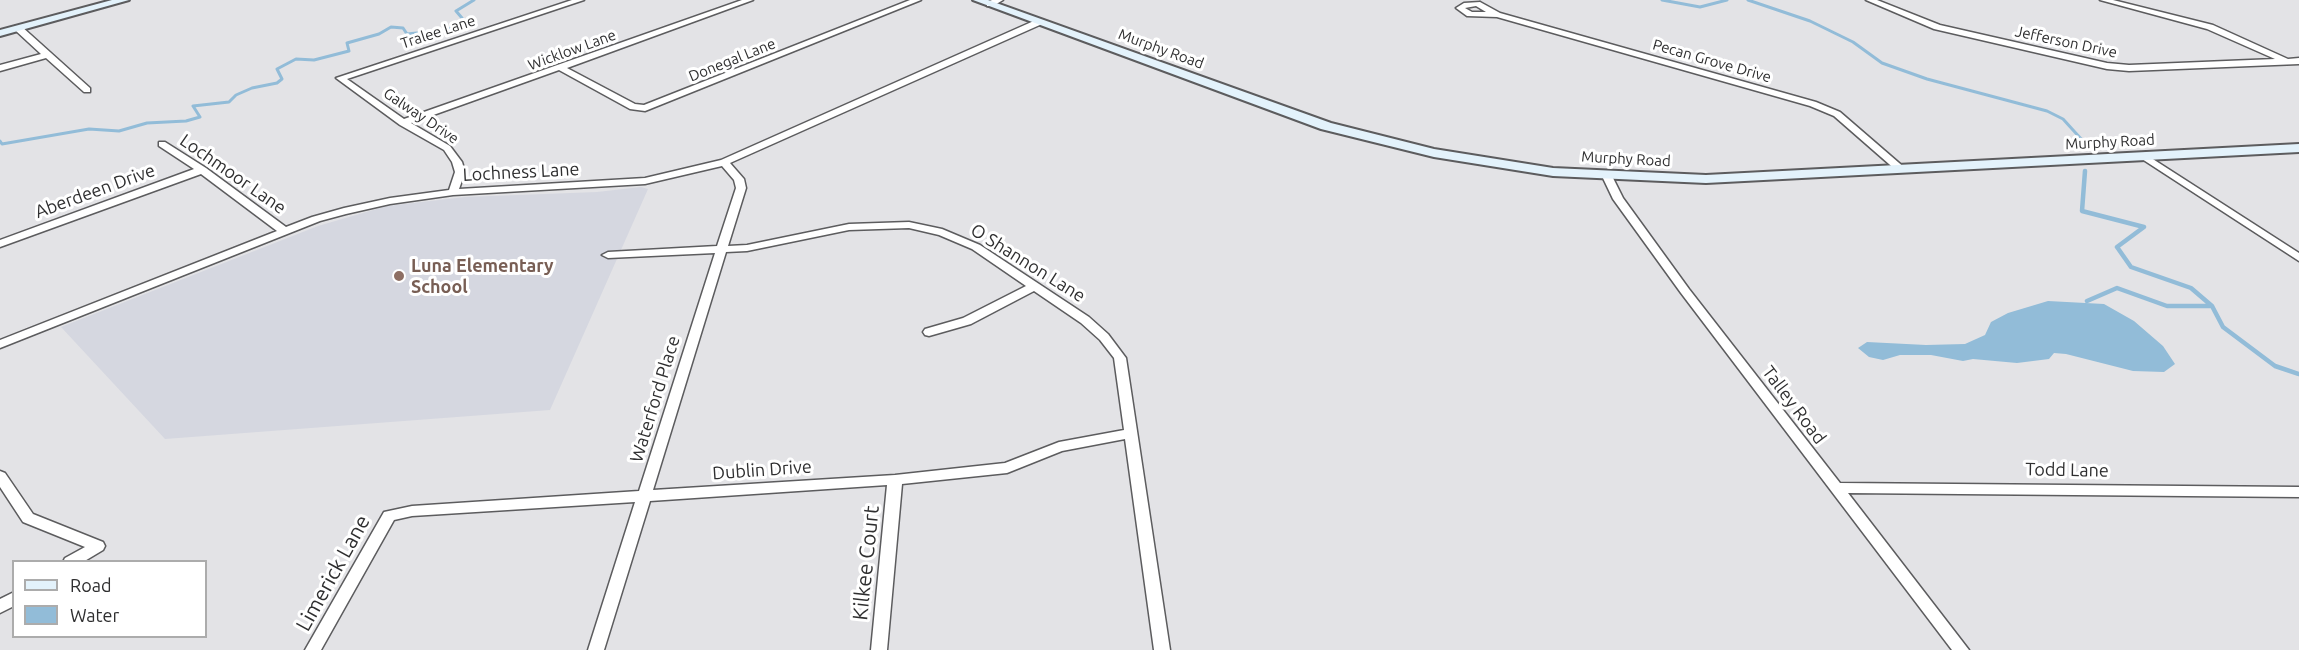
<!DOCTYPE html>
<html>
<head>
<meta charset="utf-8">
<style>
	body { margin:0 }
	#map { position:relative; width:2299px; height:650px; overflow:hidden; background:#e3e3e6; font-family:Ubuntu,sans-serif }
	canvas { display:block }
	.legend { position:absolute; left:12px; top:560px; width:195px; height:78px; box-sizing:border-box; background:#fff; border:2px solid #acacac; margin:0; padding:8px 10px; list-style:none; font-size:18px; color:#2f2f30 }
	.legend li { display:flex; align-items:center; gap:12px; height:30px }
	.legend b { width:30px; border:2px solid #acacac }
</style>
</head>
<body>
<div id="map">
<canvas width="2299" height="650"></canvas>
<ul class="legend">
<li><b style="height:8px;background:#e3f2fb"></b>Road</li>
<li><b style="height:16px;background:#92bcd8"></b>Water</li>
</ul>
</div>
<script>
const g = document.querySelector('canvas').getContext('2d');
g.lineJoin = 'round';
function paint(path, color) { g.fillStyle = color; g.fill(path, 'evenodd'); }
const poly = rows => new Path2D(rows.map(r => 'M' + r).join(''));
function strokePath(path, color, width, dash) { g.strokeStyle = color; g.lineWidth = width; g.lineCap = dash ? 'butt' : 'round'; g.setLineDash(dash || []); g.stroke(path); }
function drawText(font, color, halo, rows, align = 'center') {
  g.font = font + ' Ubuntu,sans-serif'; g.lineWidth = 6; g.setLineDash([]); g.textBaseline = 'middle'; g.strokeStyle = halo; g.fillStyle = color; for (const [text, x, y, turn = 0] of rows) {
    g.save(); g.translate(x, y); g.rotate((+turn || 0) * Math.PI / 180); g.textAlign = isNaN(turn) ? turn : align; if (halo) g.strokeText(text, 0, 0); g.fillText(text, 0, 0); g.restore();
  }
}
const built = poly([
	[641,187,648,189,550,410,165,439,61,327,318,226,387,206,465,197,597,192]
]);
const water = poly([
	[2048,301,2104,304,2134,321,2163,346,2175,364,2164,372,2133,371,2066,354,2054,353,2049,359,2017,363,1973,359,1963,361,1931,355,1900,355,1883,360,1869,357,1858,348,1867,342,1926,345,1965,344,1985,335,1991,322,2008,313]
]);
const streamFar1 = poly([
	[1662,0,1700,7,1727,0],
	[1748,0,1810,21,1853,42,1882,63,1927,79,2047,111,2063,119,2083,141,2084,149],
	[0,141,2,144,89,129,119,131,147,123,186,121,200,117,193,106,229,102,236,95,252,88,277,83,282,79,277,69,296,59,314,60,349,51,347,43,379,34,391,27,403,28,407,34,447,30,457,26,462,18,456,11,474,0]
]);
const stream = poly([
	[2085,171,2082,211,2144,227,2117,247,2131,267,2191,288,2212,306,2167,306,2117,288,2087,301],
	[2212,306,2223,327,2275,366,2299,374]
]);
const minor = poly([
	[572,0,584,0,347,79,404,119,742,0,753,0,567,68,635,104,644,105,910,0,921,0,645,111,630,109,559,70,411,123,450,146,462,162,465,172,459,189,645,178,721,160,1036,20,1042,20,1042,24,730,163,744,179,746,188,728,246,747,245,849,224,909,222,942,229,980,245,1089,317,1108,334,1126,358,1170,650,1154,650,1125,439,1062,451,1007,473,902,484,887,650,871,650,887,485,650,501,604,650,588,650,635,502,412,516,394,520,321,650,305,650,384,512,412,506,639,491,715,253,608,258,602,255,608,252,717,246,736,188,734,180,722,166,645,184,453,195,390,204,346,214,320,221,0,348,0,340,277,231,201,174,0,247,0,240,194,169,159,146,159,142,165,142,206,168,286,227,312,217,344,208,390,198,449,190,455,172,452,162,444,150,400,125,336,78,572,0],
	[909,228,939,235,972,249,1026,286,963,318,925,329,923,332,925,335,929,336,971,324,1034,291,1081,323,1100,340,1114,358,1124,430,1059,442,1005,463,895,475,653,490,726,252,747,251,849,230,909,228],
	[992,0,1003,0,993,6,987,6,987,2,992,0],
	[1866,0,1877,0,1940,25,2107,63,2129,65,2275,59,2207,29,2100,0,2113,0,2213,25,2288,59,2299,58,2299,64,2129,71,2107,69,1934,29,1866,0],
	[1480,2,1500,13,1816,102,1840,112,1906,169,1905,171,1897,171,1834,116,1810,106,1497,17,1467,16,1456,8,1464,3,1480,2],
	[1476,6,1486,12,1472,12,1465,8,1476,6],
	[15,26,21,26,90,88,90,92,84,92,46,58,0,71,0,65,41,54,15,30,15,26],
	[2145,154,2299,253,2299,261,2142,159,2140,157,2145,154],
	[1607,173,1611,174,1623,198,1689,289,1840,483,2299,487,2299,497,1848,493,1969,650,1952,650,1681,293,1613,199,1602,176,1607,173],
	[0,471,5,473,33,514,103,542,105,546,103,550,83,562,63,562,65,558,85,547,23,522,0,487,0,471],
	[14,592,14,606,0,613,0,599,14,592]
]);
const secondary = poly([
	[112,0,129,0,0,36,0,30,112,0],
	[973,0,988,0,1331,123,1434,149,1553,168,1706,175,2299,144,2299,152,1706,183,1553,176,1434,157,1321,129,973,0]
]);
const markers = [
	[399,276,6,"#8d6e63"]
];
const farStreetnames = [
	["Tralee Lane",438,32,-18],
	["Jefferson Drive",2066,42,12],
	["Murphy Road",1161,49,20],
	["Wicklow Lane",572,50,-20],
	["Donegal Lane",732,60,-22],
	["Pecan Grove Drive",1712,61,16],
	["Galway Drive",421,116,34],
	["Murphy Road",2110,142,-3],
	["Murphy Road",1626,159,3]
];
const streetNames = [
	["Lochness Lane",521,172,-3],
	["Lochmoor Lane",233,174,35],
	["Aberdeen Drive",95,191,-20],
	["O Shannon Lane",1028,263,32],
	["Waterford Place",655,399,-73],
	["Talley Road",1794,405,53],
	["Dublin Drive",762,470,-4],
	["Todd Lane",2067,470,1]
];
const educationNames = [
	["Luna Elementary",411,266],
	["School",411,287]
];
const nearStreetnames = [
	["Kilkee Court",866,563,-84],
	["Limerick Lane",333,573,-61]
];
paint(built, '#d5d7e0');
paint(water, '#92bcd8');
strokePath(streamFar1, '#92bcd8', 3);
strokePath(stream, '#92bcd8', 4.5);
strokePath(minor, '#5c5c5e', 3);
strokePath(secondary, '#5c5c5e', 4);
paint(minor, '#fff');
paint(secondary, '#e3f2fb');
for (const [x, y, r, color] of markers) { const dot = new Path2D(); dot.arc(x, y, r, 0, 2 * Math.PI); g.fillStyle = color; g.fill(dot); strokePath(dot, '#fff', 2); }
drawText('15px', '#2f2f30', '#fff', farStreetnames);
drawText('18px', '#2f2f30', '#fff', streetNames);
drawText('bold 18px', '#785e54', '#fff', educationNames, 'left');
drawText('21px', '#2f2f30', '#fff', nearStreetnames);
</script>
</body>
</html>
